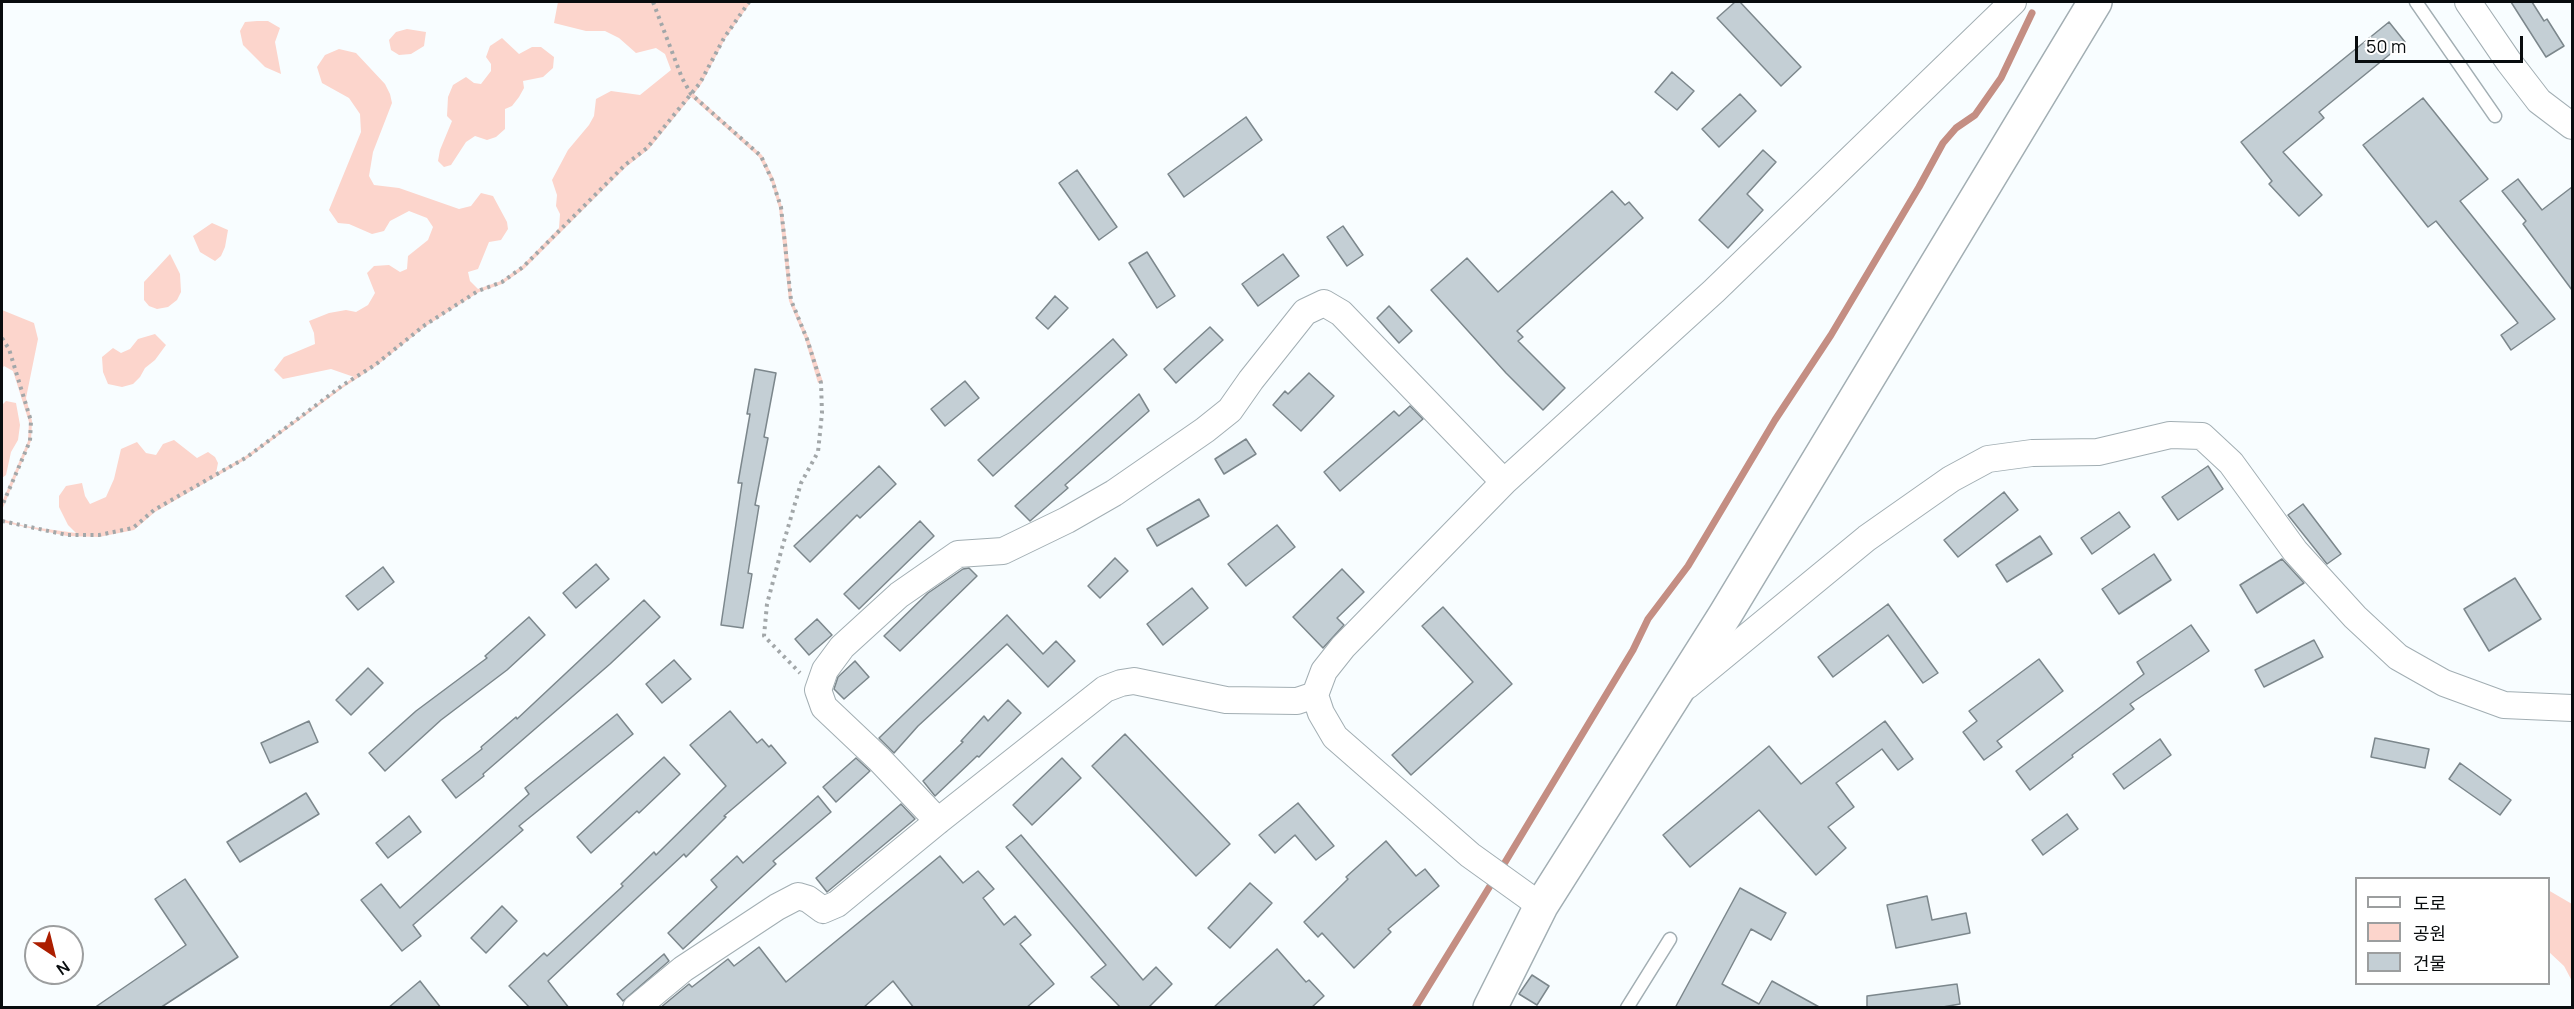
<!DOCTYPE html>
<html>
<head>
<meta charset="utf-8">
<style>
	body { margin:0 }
	#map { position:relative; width:2574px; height:1009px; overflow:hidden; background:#f8fdff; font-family:Manrope,"Noto Sans KR",sans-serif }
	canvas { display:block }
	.frame { position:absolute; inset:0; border:3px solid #080c0e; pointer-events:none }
	.legend { position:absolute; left:2355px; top:877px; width:195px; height:108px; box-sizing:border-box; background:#fff; border:2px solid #9c9e9f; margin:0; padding:8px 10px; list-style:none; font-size:18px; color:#080c0e }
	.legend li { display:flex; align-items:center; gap:12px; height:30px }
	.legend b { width:30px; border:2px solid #9c9e9f }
	.north { position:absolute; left:24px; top:925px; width:60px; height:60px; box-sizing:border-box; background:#fff; border:2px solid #9c9e9f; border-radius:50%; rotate:145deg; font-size:16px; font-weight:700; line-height:24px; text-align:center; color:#080c0e }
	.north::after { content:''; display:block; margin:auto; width:21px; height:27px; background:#ac1e00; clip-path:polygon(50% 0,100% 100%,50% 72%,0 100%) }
	.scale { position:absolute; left:2355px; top:36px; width:168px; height:27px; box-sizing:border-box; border:3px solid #080c0e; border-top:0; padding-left:8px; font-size:18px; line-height:21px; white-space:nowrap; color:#080c0e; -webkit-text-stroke:4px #fff; paint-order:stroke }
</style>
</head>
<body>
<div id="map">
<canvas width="2574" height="1009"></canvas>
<div class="frame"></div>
<ul class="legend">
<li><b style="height:8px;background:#fff"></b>도로</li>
<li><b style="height:16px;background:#fcd5cc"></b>공원</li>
<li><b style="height:16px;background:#c4cfd5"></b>건물</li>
</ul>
<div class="north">N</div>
<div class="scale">50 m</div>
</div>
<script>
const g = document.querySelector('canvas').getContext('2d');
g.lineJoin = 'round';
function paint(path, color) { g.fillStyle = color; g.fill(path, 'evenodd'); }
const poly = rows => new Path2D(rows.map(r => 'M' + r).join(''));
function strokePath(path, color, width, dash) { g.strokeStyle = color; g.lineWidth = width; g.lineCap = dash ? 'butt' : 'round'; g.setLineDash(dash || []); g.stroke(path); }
const green = poly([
	[558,2,751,2,725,39,702,83,694,94,762,155,774,179,782,207,787,242,792,300,809,339,823,382,818,383,805,339,789,301,779,208,771,181,759,157,691,97,649,149,626,167,524,269,502,284,479,292,426,326,376,366,344,387,248,458,155,512,134,530,99,537,67,536,2,522,2,519,25,526,76,533,68,525,59,507,59,496,66,486,82,483,85,496,90,504,106,497,114,479,121,449,137,442,146,453,156,455,163,444,174,440,197,458,208,452,215,457,218,463,216,473,246,456,354,377,331,369,283,379,274,370,284,357,315,344,314,333,309,321,329,313,346,310,356,312,368,305,375,293,367,273,374,266,389,265,400,272,407,269,408,256,428,240,433,227,427,218,409,211,390,221,384,231,372,234,349,224,338,223,329,210,361,132,360,114,349,98,322,83,317,67,325,55,339,49,356,53,385,84,390,94,392,103,373,152,369,176,374,185,399,188,459,209,471,206,481,193,493,196,507,222,508,229,501,240,489,242,478,269,468,272,470,281,478,289,501,281,522,266,559,228,560,214,556,206,557,195,552,180,568,150,589,125,594,116,596,99,611,91,640,95,671,70,665,54,656,48,636,53,619,38,605,31,586,31,554,23],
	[257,21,268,21,280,28,275,42,281,74,265,67,243,45,240,31,245,22],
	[407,29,426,32,424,46,411,54,399,55,391,50,389,40,396,32],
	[502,38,519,54,532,47,541,47,554,57,553,68,543,77,523,81,524,88,519,97,512,106,505,109,505,129,496,137,487,140,475,136,466,142,451,165,444,167,438,161,440,150,452,121,447,116,448,97,453,85,466,77,474,83,481,84,491,71,491,64,486,57,490,46],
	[212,223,228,230,225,247,221,256,215,261,200,252,193,236],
	[170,254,180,274,181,292,177,300,168,307,157,309,149,306,144,300,144,282],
	[2,310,34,323,38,339,26,398,32,421,31,441,2,510,2,502,28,441,29,422,13,371,4,366,2,369],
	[155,334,166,345,155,360,145,368,140,377,133,384,122,387,108,384,103,372,102,357,113,348,121,353,130,349,138,339],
	[6,401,16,403,20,425,18,440,11,452,6,475,2,478,2,405],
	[2548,890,2572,904,2572,981,2564,966,2549,952]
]);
const stream = poly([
	[1504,864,1633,650,1648,619,1688,566,1706,536,1775,420,1831,335,1919,187,1943,143,1956,128,1975,115,2001,78,2032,13],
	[1415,1008,1490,886]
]);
const building = poly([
	[1735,2,1740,2,1801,67,1781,86,1717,18,1735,2],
	[2511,2,2532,2,2544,21,2547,19,2564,46,2546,57,2511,2],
	[2389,22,2405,42,2319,112,2324,118,2283,152,2322,195,2299,216,2269,184,2272,181,2241,142,2389,22],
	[1672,72,1694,91,1677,110,1655,92,1672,72],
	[1740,94,1756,111,1719,147,1702,129,1740,94],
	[2423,98,2488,179,2460,201,2555,319,2511,350,2501,335,2518,323,2436,221,2428,227,2363,145,2423,98],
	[1246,117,1262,140,1184,197,1168,174,1246,117],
	[1763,150,1776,162,1747,194,1763,210,1728,248,1699,220,1763,150],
	[1077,170,1117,227,1099,240,1059,183,1077,170],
	[2518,179,2542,210,2572,187,2572,290,2523,224,2526,221,2502,191,2518,179],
	[1612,191,1625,205,1629,202,1643,218,1517,331,1523,337,1518,341,1565,388,1543,410,1506,373,1431,290,1467,258,1498,292,1612,191],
	[1343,226,1363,255,1347,266,1327,237,1343,226],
	[1147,252,1175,296,1157,308,1129,263,1147,252],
	[1283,254,1299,276,1258,306,1242,284,1283,254],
	[1055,296,1068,308,1048,329,1036,318,1055,296],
	[1389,306,1412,331,1399,343,1377,318,1389,306],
	[1210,327,1223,340,1176,383,1164,369,1210,327],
	[1113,339,1127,355,993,476,978,460,1113,339],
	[755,369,776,373,764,437,768,438,755,505,759,506,748,573,752,574,743,628,721,625,742,483,738,483,750,414,747,414,755,369],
	[1309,373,1334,396,1301,431,1273,405,1285,391,1288,394,1309,373],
	[965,381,979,398,945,426,931,409,965,381],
	[1139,394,1149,411,1065,485,1068,488,1030,521,1015,506,1139,394],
	[1410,406,1423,419,1340,491,1324,472,1394,411,1399,416,1410,406],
	[1246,439,1256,454,1224,474,1215,459,1246,439],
	[879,466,896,484,860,518,857,515,810,562,794,546,879,466],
	[2208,466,2223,489,2178,520,2162,497,2208,466],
	[2004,492,2018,510,1958,557,1944,540,2004,492],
	[1199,499,1209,516,1157,546,1147,529,1199,499],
	[2303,504,2341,554,2327,564,2288,515,2303,504],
	[2119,512,2130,527,2092,554,2081,538,2119,512],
	[920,521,934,536,859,609,844,594,920,521],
	[1277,525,1295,547,1246,586,1228,564,1277,525],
	[2040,536,2052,554,2007,582,1996,565,2040,536],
	[2154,554,2171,580,2119,614,2102,589,2154,554],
	[1115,558,1128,571,1100,598,1088,586,1115,558],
	[2282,559,2304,583,2257,613,2240,585,2282,559],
	[596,564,609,579,576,608,563,593,596,564],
	[383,567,394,582,358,610,346,596,383,567],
	[969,568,977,576,900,651,884,636,928,593,963,569,969,568],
	[1342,569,1364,592,1337,618,1344,625,1323,648,1293,617,1342,569],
	[2515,578,2541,619,2489,651,2464,609,2515,578],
	[1192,588,1208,608,1163,645,1147,624,1192,588],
	[644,600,660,617,610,664,483,774,484,776,456,798,442,780,482,749,481,747,516,717,517,719,644,600],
	[1888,604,1938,673,1923,683,1888,635,1833,677,1818,657,1888,604],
	[1443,607,1512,684,1411,775,1392,755,1473,682,1422,626,1443,607],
	[1007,615,1043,654,1056,641,1075,661,1048,687,1007,644,918,726,894,753,879,738,1007,615],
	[529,617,545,635,507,670,441,720,385,771,369,753,416,711,487,658,485,656,529,617],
	[817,619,832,635,809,655,795,639,817,619],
	[2191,625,2209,651,2130,704,2134,709,2072,755,2073,757,2030,790,2016,771,2144,674,2137,662,2191,625],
	[2314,640,2323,657,2264,687,2255,670,2314,640],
	[2039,659,2063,691,1997,741,2002,747,1984,760,1963,732,1977,721,1969,711,2039,659],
	[674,660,691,679,662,703,646,684,674,660],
	[855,661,869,677,844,699,834,689,838,677,855,661],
	[368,668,383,683,351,715,336,700,368,668],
	[1008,700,1021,713,979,757,977,756,935,796,923,781,963,742,961,741,984,716,988,721,1008,700],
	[730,711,757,743,762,739,769,747,771,745,786,763,724,816,726,817,686,857,684,854,548,981,569,1008,530,1008,509,986,544,953,547,956,623,886,621,884,654,852,656,855,726,786,690,745,730,711],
	[617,714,633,734,519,826,523,830,413,925,421,936,402,951,361,900,381,884,400,908,529,794,525,788,617,714],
	[309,721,318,742,270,763,261,743,309,721],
	[1885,721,1913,759,1898,770,1882,749,1836,783,1854,807,1828,827,1846,848,1816,875,1759,810,1690,867,1663,835,1769,746,1801,784,1885,721],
	[1125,734,1230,844,1196,876,1092,766,1125,734],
	[2375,738,2429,749,2425,768,2371,757,2375,738],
	[2160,739,2171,755,2124,789,2113,774,2160,739],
	[664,757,680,774,639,813,637,811,591,853,577,837,664,757],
	[856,758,870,771,836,802,823,787,856,758],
	[1062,758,1081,778,1032,825,1013,805,1062,758],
	[2460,763,2511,800,2500,815,2449,779,2460,763],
	[306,793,319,814,240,862,227,842,306,793],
	[818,796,831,812,773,861,776,864,683,949,668,933,717,887,711,880,737,856,743,863,818,796],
	[1298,803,1334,846,1316,860,1295,835,1275,853,1259,835,1298,803],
	[901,804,915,819,827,892,816,878,901,804],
	[2067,814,2078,829,2043,855,2032,840,2067,814],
	[409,816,421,832,388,858,376,843,409,816],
	[1021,835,1143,980,1156,967,1172,984,1148,1008,1121,1008,1091,977,1106,965,1006,847,1021,835],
	[1386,841,1416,876,1425,869,1439,886,1388,929,1391,932,1354,968,1322,933,1318,937,1304,922,1348,879,1346,877,1386,841],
	[940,856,963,883,978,871,994,889,983,898,1004,925,1015,916,1031,935,1020,944,1054,984,1026,1008,914,1008,893,981,863,1008,660,1008,689,984,692,987,728,959,734,966,759,947,786,982,940,856],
	[185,879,238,957,160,1008,94,1008,186,945,155,899,185,879],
	[1250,883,1272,903,1230,948,1208,928,1250,883],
	[1740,888,1786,913,1771,940,1751,929,1722,984,1759,1004,1772,981,1821,1008,1675,1008,1740,888],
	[1927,896,1932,920,1966,913,1970,933,1896,948,1887,905,1927,896],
	[502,906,517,921,486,953,471,938,502,906],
	[1277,949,1306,982,1309,980,1324,996,1311,1008,1213,1008,1277,949],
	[664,954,669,961,623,1001,617,994,664,954],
	[1532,975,1549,986,1537,1005,1519,994,1532,975],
	[420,981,441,1008,388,1008,420,981],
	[1957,984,1960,1004,1937,1008,1867,1008,1867,996,1957,984]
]);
const path = poly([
	[653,2,682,78,691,94,761,156,772,180,781,207,791,300,807,339,821,383,822,413,818,452,801,483,782,548,767,604,764,636,800,673],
	[2,338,9,349,31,421,30,441,2,506],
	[2,521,67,535,99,535,133,528,154,510,247,457,343,385,375,365,425,325,478,291,502,282,523,267,625,165,647,148,700,83,724,38,749,2]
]);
const lane = poly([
	[2416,2,2495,116],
	[1627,1008,1670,939]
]);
const street = poly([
	[2468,2,2509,62,2539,101,2572,126],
	[1687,686,1867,538,1951,479,1988,459,2032,453,2098,452,2170,435,2202,436,2231,463,2295,551,2355,617,2398,657,2444,683,2504,705,2572,708],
	[938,821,879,759,824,707,818,690,825,670,842,647,899,595,958,554,1003,551,1067,520,1114,493,1205,430,1230,410,1251,380,1305,312,1324,303,1341,313,1504,482],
	[1541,906,1470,855,1335,737,1321,713,1315,695,1324,671,1343,647,1504,482,1714,291,2013,2],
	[636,1008,683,969,777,907,798,896,808,899,823,910,837,904,938,821,1105,689,1121,683,1134,681,1226,700,1297,701,1315,695]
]);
const secondary = poly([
	[1490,1008,1541,906,1725,615,2095,2]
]);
paint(green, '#fcd5cc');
strokePath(stream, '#c48e83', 7);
paint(building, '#c4cfd5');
strokePath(building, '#7c878c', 1.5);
strokePath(lane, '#a2aeb3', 15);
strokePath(street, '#a2aeb3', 28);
strokePath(secondary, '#a2aeb3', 36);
strokePath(path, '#a2a7a9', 4, [3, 4.5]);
strokePath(lane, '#fff', 12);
strokePath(street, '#fff', 26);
strokePath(secondary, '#fff', 33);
</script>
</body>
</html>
